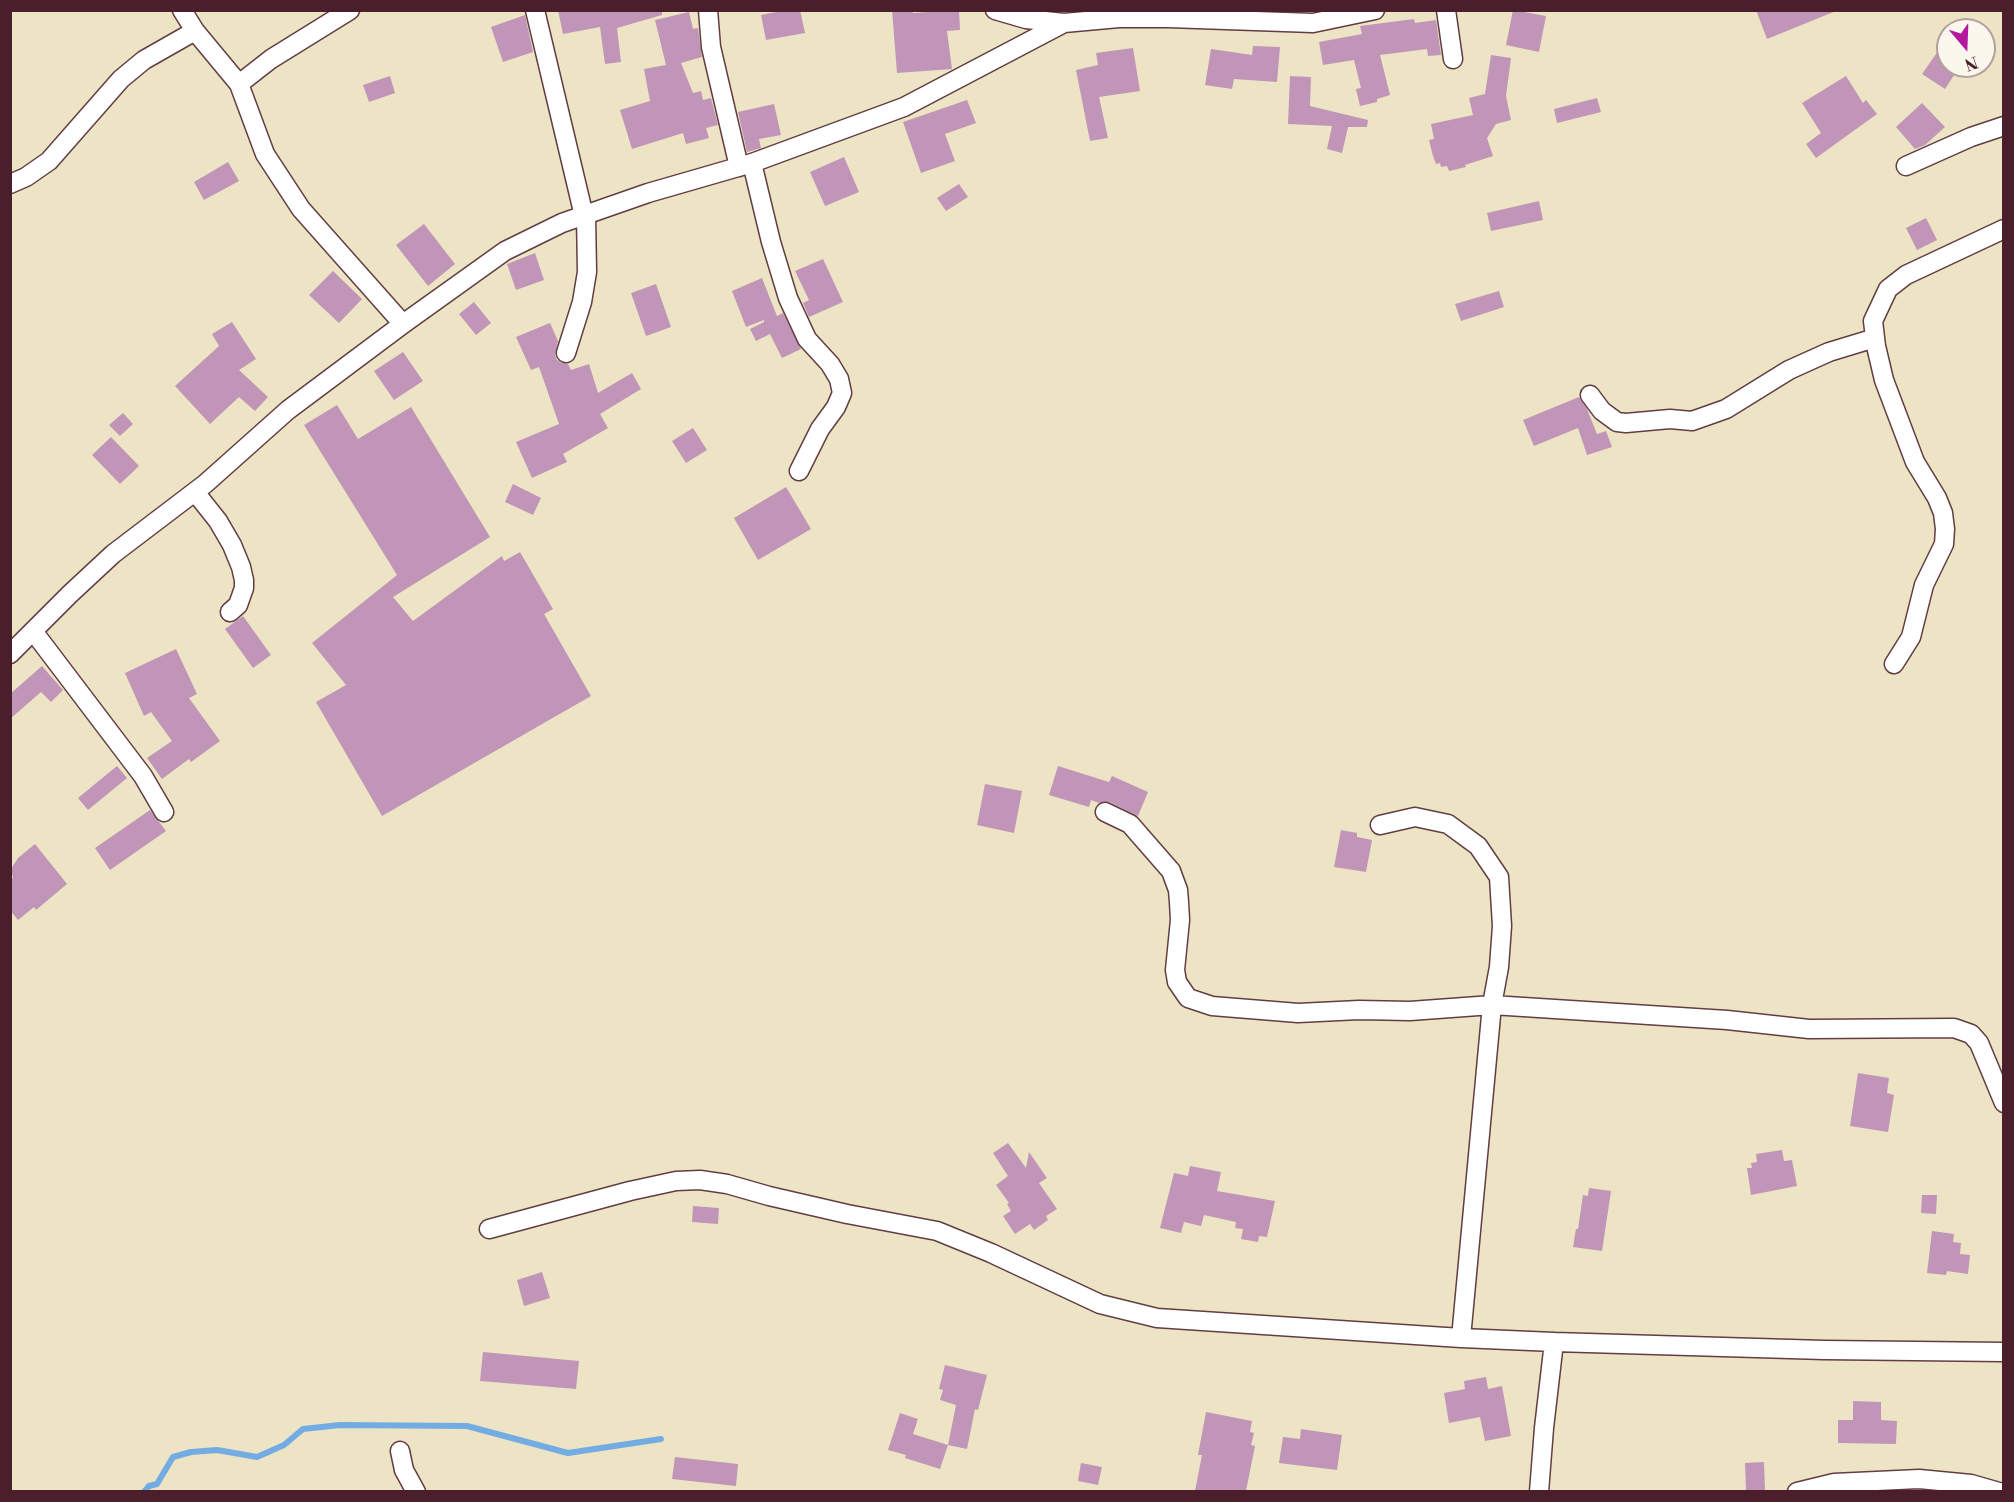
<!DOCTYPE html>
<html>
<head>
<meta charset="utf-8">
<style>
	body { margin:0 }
	#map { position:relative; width:2014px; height:1502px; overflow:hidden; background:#ede4c5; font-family:"Libre Bodoni",serif }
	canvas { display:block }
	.frame { position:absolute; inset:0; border:12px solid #4a1f2b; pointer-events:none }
	.north { position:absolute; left:1936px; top:18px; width:60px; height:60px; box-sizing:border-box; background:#fbf7ec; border:2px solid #b4a19f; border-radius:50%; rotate:161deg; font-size:16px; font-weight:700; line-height:24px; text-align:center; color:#4a1f2b }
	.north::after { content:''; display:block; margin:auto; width:21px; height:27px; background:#b5179e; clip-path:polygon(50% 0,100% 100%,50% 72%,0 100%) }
</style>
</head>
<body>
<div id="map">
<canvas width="2014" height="1502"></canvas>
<div class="frame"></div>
<div class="north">N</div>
</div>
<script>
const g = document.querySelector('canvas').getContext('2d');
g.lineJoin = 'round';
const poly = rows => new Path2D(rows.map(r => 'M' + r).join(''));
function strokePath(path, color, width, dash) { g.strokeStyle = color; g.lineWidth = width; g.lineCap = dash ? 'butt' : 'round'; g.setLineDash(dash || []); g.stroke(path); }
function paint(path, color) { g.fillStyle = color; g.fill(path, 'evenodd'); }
const stream = poly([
	[144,1492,149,1486,157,1484,173,1457,191,1452,217,1450,257,1457,284,1445,303,1429,340,1425,467,1426,568,1453,661,1439]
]);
const building = poly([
	[558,10,662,10,662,15,617,28,621,62,605,64,600,27,563,34],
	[786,10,800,10,805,33,766,40,761,15],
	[892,10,912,10,913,13,959,10,960,30,947,31,952,69,897,73],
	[1513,10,1546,16,1539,52,1506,45],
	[1756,10,1836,10,1836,11,1767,39],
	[689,12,693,29,698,28,702,57,681,63,693,93,701,91,703,100,711,98,718,125,706,128,709,138,686,144,683,133,632,149,620,110,650,101,644,69,666,65,655,20],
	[525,15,533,52,503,62,491,27],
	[1414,19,1415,23,1436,20,1441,55,1428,56,1427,49,1380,55,1390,95,1377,99,1377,102,1360,106,1356,89,1361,88,1354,60,1323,65,1319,42,1362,34,1360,26],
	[1948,37,1948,66,1960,66,1945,89,1922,74],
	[1253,46,1280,47,1277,82,1234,79,1232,89,1205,85,1211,49,1252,55],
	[1133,48,1140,91,1099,97,1108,138,1090,141,1076,70,1098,65,1096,53],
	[1491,55,1511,58,1506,96,1511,120,1496,124,1487,138,1493,156,1465,165,1466,167,1449,171,1447,166,1441,167,1440,163,1436,164,1433,156,1429,140,1434,139,1431,124,1473,115,1469,98,1485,94],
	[390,76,395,93,369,102,363,85],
	[1290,76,1311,77,1310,106,1368,120,1367,127,1348,127,1342,153,1327,149,1332,126,1288,124],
	[1846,76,1863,103,1866,100,1877,114,1816,158,1806,144,1821,133,1802,103],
	[1597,98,1601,112,1557,123,1554,109],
	[967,100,976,123,945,134,955,161,921,173,903,122],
	[1922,103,1945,127,1925,145,1915,149,1896,127],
	[774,104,781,135,759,139,761,148,747,152,738,112],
	[844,157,859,192,825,206,810,172],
	[228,162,239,181,204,200,194,182],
	[959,184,968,197,946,211,937,198],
	[1539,201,1543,220,1491,231,1487,213],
	[1926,218,1937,240,1917,250,1906,228],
	[424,224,455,264,428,286,396,245],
	[535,253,544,280,516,290,507,264],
	[823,259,843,302,809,317,803,303,809,300,795,271],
	[333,271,362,299,339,323,309,295],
	[762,278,777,316,783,313,801,349,782,358,770,334,756,341,750,329,764,322,764,320,746,327,732,291],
	[656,284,671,327,646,336,631,293],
	[1499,291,1504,307,1461,321,1455,304],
	[474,302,491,323,476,335,459,314],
	[232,322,256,359,239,370,268,397,255,411,239,397,210,424,175,386,219,346,212,334],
	[550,323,558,341,555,355,557,360,562,363,568,364,571,370,589,364,598,393,632,373,641,389,600,414,608,428,563,454,567,462,532,478,516,442,559,424,539,367,531,370,516,337],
	[403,352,423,381,394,400,374,371],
	[1579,397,1587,409,1597,434,1606,431,1612,447,1587,455,1578,428,1534,446,1523,420],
	[337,405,358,439,411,407,490,537,393,597,413,621,502,556,504,561,520,552,553,609,544,614,591,696,382,816,316,702,346,685,312,643,397,575,304,425],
	[123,413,133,424,120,436,109,425],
	[693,428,707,450,686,463,672,441],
	[111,437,139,466,120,484,92,455],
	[513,484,541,498,533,515,505,502],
	[786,487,811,529,758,560,734,518],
	[243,616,271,655,253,668,225,629],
	[176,649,197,694,189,698,220,741,191,762,189,759,162,779,147,758,172,741,151,712,144,716,125,673],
	[42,666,63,690,51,702,41,692,10,719,10,694],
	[117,766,127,778,88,810,78,798],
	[1058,766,1109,782,1112,776,1148,792,1138,816,1109,802,1099,803,1091,800,1089,807,1049,795],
	[985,784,1022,791,1014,833,977,825],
	[150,810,166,831,110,870,95,848],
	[1341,830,1357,833,1357,837,1372,840,1366,872,1334,867],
	[35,844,67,884,36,910,34,907,18,920,10,910,10,880,13,878,11,869,18,858],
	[1858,1073,1889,1078,1887,1093,1894,1095,1888,1132,1850,1126],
	[1008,1143,1026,1168,1029,1152,1047,1178,1039,1183,1057,1209,1046,1216,1048,1220,1034,1230,1030,1224,1015,1234,1003,1216,1011,1211,1007,1204,1009,1203,996,1185,1008,1176,993,1153],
	[1782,1150,1784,1161,1792,1160,1797,1186,1751,1195,1747,1168,1752,1168,1751,1163,1757,1162,1756,1154],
	[1190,1166,1221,1172,1217,1191,1275,1201,1267,1237,1259,1236,1258,1242,1241,1239,1243,1229,1235,1228,1236,1222,1204,1215,1201,1226,1184,1222,1181,1233,1160,1228,1174,1173,1188,1176],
	[1589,1188,1611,1191,1602,1251,1573,1247,1576,1229,1578,1229,1583,1195,1588,1196],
	[1922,1195,1937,1195,1936,1214,1921,1213],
	[693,1206,719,1208,718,1224,692,1222],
	[1932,1231,1954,1234,1953,1242,1961,1243,1960,1254,1970,1255,1968,1274,1947,1271,1946,1275,1927,1273],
	[542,1272,550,1298,524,1306,517,1280],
	[483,1352,579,1361,576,1389,480,1381],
	[945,1365,987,1375,978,1410,975,1409,967,1449,948,1445,956,1405,940,1400,943,1390,939,1389],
	[1486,1377,1488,1389,1502,1386,1511,1436,1485,1441,1480,1417,1449,1423,1444,1393,1465,1389,1464,1381],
	[1853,1401,1881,1402,1881,1420,1897,1421,1896,1444,1838,1443,1838,1420,1853,1420],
	[1206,1412,1252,1421,1250,1432,1254,1433,1251,1445,1255,1446,1246,1491,1195,1491,1202,1455,1198,1455],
	[900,1413,918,1419,913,1434,948,1445,940,1469,905,1458,906,1455,888,1450],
	[1301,1429,1342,1435,1337,1470,1279,1463,1283,1437,1300,1439],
	[675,1457,738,1464,736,1486,672,1479],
	[1764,1462,1765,1491,1746,1491,1745,1463],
	[1081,1463,1102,1467,1098,1485,1078,1481]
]);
const street = poly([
	[182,10,195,31,239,84,265,154,301,209,403,324],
	[535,10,584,216],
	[708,10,711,47,739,167],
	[995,10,1026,19,1064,23,1119,18,1168,18,1313,23,1375,10],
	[1446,10,1453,59],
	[239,84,271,59,350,10],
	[752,163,771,242,788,298,807,339,830,364,839,379,842,393,836,407,820,429,799,471],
	[1906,166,1971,137,2004,126],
	[10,184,26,177,49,161,121,79,144,60,195,31],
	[566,353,582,302,587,272,586,215],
	[1590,395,1602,411,1617,422,1626,423,1670,419,1692,421,1726,409,1789,370,1829,352,1875,338],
	[195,492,218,521,232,545,241,567,244,580,244,588,238,605,230,612],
	[33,631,143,776,164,812],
	[10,654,70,594,113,554,205,484,288,410,403,324,505,251,562,223,648,193,752,163,904,107,1064,23],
	[1894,664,1911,637,1924,585,1944,544,1945,529,1943,513,1937,498,1915,462,1884,380,1876,346,1873,321,1888,289,1906,275,2004,229],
	[1105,812,1130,824,1171,871,1178,890,1179,902,1180,920,1175,970,1177,982,1188,998,1212,1006,1298,1013,1359,1010,1410,1011,1492,1005,1727,1020,1809,1029,1954,1028,1971,1034,1979,1043,2004,1103],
	[1380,825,1415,817,1448,824,1478,846,1499,877,1502,926,1499,967,1492,1005,1461,1338],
	[489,1229,630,1191,676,1181,700,1180,727,1184,769,1196,847,1214,937,1231,991,1253,1100,1304,1157,1318,1461,1338,1554,1342,1824,1350,2004,1352],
	[400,1451,404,1470,416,1492],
	[1539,1492,1544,1428,1554,1342],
	[1797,1492,1834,1483,1919,1479,1971,1484,1999,1492]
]);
strokePath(stream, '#73ace3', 6);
paint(building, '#c195b7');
strokePath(street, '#623d42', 21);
strokePath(street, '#fff', 18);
</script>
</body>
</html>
